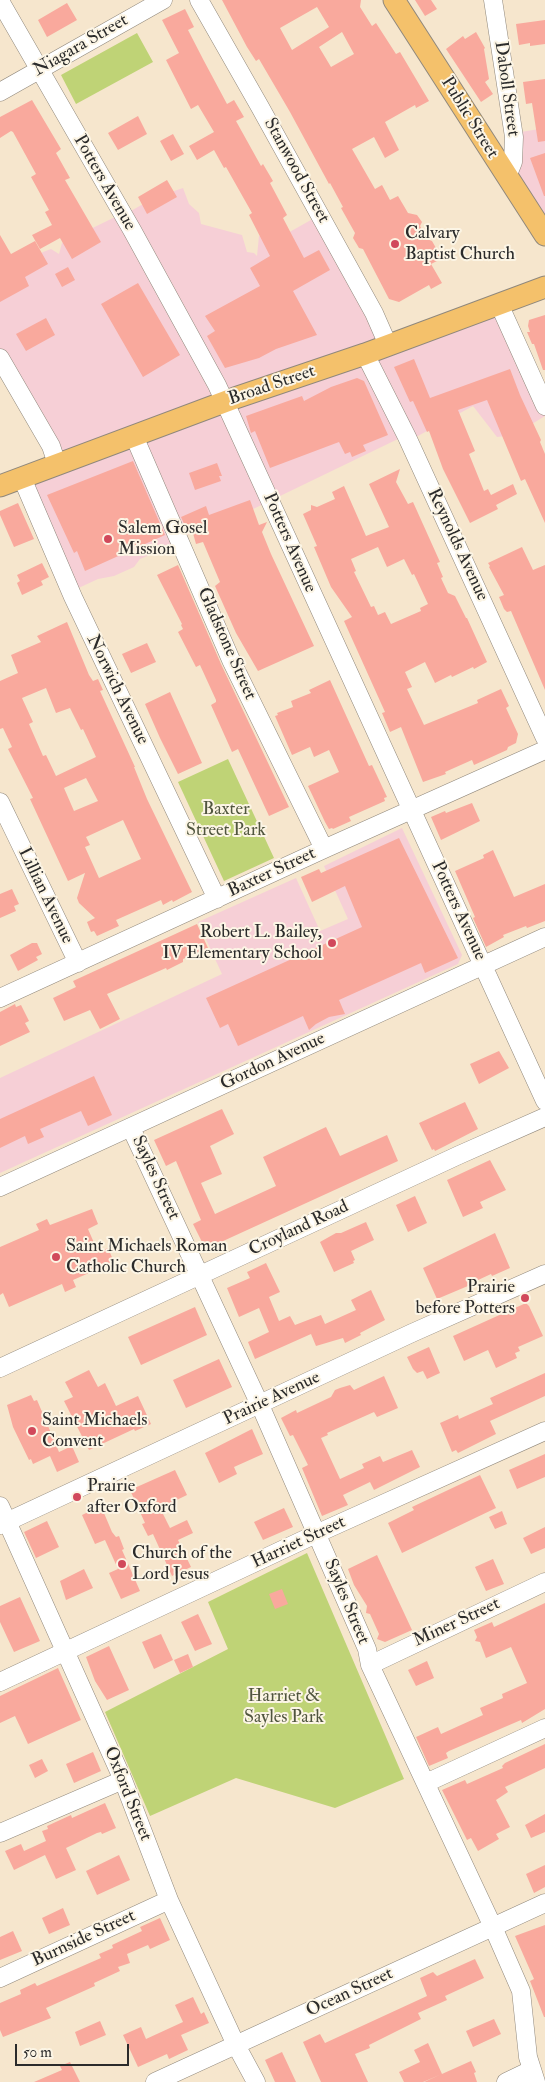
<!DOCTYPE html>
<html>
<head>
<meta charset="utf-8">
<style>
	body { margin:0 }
	#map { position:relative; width:545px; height:2082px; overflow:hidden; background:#f6e6cd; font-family:"IM FELL Double Pica",serif }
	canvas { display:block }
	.scale { position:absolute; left:15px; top:2044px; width:114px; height:22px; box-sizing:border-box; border:2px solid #2b2b2b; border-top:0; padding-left:6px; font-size:15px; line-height:18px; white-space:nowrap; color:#2b2b2b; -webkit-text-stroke:4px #fcf5e5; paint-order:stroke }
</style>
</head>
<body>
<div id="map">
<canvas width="545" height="2082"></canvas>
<div class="scale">50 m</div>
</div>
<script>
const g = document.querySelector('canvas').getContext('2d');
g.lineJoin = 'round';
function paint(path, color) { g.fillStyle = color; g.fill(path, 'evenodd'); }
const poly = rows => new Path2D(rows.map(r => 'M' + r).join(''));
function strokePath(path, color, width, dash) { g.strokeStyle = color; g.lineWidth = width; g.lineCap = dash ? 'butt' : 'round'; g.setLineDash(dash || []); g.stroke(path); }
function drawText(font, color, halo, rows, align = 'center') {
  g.font = font + ' "IM FELL Double Pica",serif'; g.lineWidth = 4; g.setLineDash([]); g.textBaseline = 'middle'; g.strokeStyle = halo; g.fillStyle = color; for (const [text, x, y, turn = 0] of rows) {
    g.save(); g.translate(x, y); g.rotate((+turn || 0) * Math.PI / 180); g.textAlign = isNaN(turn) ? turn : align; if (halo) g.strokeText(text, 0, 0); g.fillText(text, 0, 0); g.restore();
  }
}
const built = poly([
	[545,128,545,241,520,202,509,134],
	[183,188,189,204,199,213,201,224,242,235,247,252,254,253,257,256,259,236,286,234,318,216,386,335,495,305,545,416,514,435,497,437,473,406,405,443,400,438,218,526,183,536,179,543,140,559,134,567,114,576,98,579,72,591,17,476,48,457,0,365,0,271,34,258,43,252,51,249,59,254,62,243,113,218,120,217,154,198],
	[402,828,462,955,458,964,0,1173,0,1078,222,974,198,922,296,878,320,931,348,919,324,866]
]);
const green = poly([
	[137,33,153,62,76,104,61,75],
	[228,759,274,858,224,881,178,782],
	[307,1553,404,1779,335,1808,236,1778,150,1816,105,1712,228,1649,208,1602]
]);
const building = poly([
	[222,0,361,0,360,7,372,26,376,23,396,54,400,52,429,101,416,108,415,105,385,122,399,150,385,158,374,137,352,149,375,189,382,185,390,200,398,196,408,213,417,215,422,222,420,226,427,239,432,241,440,255,439,260,431,264,442,283,431,289,429,285,399,302,389,299,363,249,359,248,353,238,355,233,341,208,343,207,330,183,329,184,290,112,259,59,256,61,247,47],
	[317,7,329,27,292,50,280,28],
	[342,32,354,54,331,67,319,47],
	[415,0,431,0,437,9,425,16],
	[67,3,77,20,47,37,38,20],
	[185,9,194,27,188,30,204,61,227,104,234,100,244,117,236,121,261,166,263,164,273,181,270,183,287,215,283,218,304,258,319,250,330,270,293,291,317,335,276,349,259,358,225,368,207,336,215,331,205,316,260,286,250,268,270,256,249,215,252,213,226,167,224,168,214,150,197,160,189,146,214,132,198,105,191,109,166,60,179,53,162,20],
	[545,20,545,44,530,46,530,43,519,45,516,24],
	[476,32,485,48,484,49,489,79,485,82,493,94,481,102,446,49,463,36,465,39],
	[545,79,545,141,538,142,532,103,526,104,523,82],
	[32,100,61,149,56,153,70,178,65,180,101,242,72,259,60,238,40,249,32,235,52,225,45,212,49,210,31,177,36,174,13,132,11,131,0,138,0,117],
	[138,116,147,134,118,150,108,133],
	[173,134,184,154,171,161,160,141],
	[545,153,545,196,544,196,530,158],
	[167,180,177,197,147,214,138,197],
	[0,235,11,254,35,241,48,264,25,277,29,286,0,302],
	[68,267,75,280,62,287,55,274],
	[138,283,180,355,143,377,101,304],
	[545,315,545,370,543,370,534,344,532,344,527,332,530,332,528,326,529,320],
	[46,318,55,335,26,351,16,334],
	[414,359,430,398,510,369,520,395,541,440,540,442,545,454,545,523,525,479,521,481,487,400,458,410,475,451,469,454,484,491,488,489,491,495,513,484,517,494,496,505,498,509,470,523,443,469,429,431,427,432,413,401,410,402,394,367],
	[357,378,364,381,388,435,363,445,366,451,352,457,350,452,345,454,339,442,270,468,255,431,251,433,246,416,302,396,304,401,331,387],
	[133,461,165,535,85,571,77,551,74,553,47,495],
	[217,463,222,476,219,476,221,481,195,490,189,473],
	[400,469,396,482,408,504,413,502,440,562,437,563,443,577,441,578,448,593,455,596,466,618,467,618,487,662,474,669,473,667,452,677,451,675,435,683,425,662,405,672,412,687,407,689,424,725,478,703,477,700,501,689,509,706,506,708,518,734,516,743,508,747,507,750,474,765,472,760,445,772,446,774,423,782,401,727,390,732,382,713,385,712,344,621,352,617,331,587,314,547,317,546,303,514,311,510,311,505,317,507,335,499,332,492,344,486,366,536,389,527,369,484],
	[378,547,387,567,404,559,412,575,414,574,428,604,420,608,421,611,391,624,385,612,378,615,374,606,371,607,354,572,356,571,351,559],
	[250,500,259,525,267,522,262,532,271,554,314,646,258,671,236,633,215,586,220,582,203,542,196,544,191,526,185,526,181,517,206,506,209,515],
	[18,503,34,539,14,547,0,515,0,511],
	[522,547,533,570,545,565,545,690,511,611,507,612,504,609,499,597,504,595,489,567,490,566,488,563],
	[42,563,49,577,41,581,43,585,22,595,17,583,20,581,17,575],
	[178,565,221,664,289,807,269,816,238,749,232,752,211,705,216,702,216,700,200,665,196,667,178,632,183,629,181,625,182,624,157,575],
	[67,622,89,675,93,681,98,679,103,690,100,691,135,767,134,767,147,799,192,892,173,902,172,900,163,905,161,900,116,920,119,926,97,936,94,931,91,932,87,922,95,918,79,903,77,898,85,873,68,881,30,799,33,798,8,749,12,747,3,728,0,729,0,681,18,673,11,655,41,642,37,636],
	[46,688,56,713,70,708,81,730,83,729,96,757,56,776,46,755,43,756,29,724,33,722,22,698],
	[86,778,98,801,74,811,64,788],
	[123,820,141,859,99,878,85,847,90,845,86,837],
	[147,643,156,662,131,673,122,654],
	[330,680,369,766,372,765,387,797,384,798,385,801,349,817,351,821,333,829,332,828,329,829,325,822,308,786,339,772,329,750,314,757,310,747,292,755,275,716,278,715,277,713,293,707,291,701,311,693,309,690],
	[170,692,202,763,178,774,160,738,145,704],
	[472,803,480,821,441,840,431,817,445,811,446,813],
	[399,838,458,958,425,973,421,963,339,1000,345,1014,329,1017,316,1024,309,1030,303,1016,238,1046,228,1024,220,1028,206,998,362,927,345,886,312,902,301,877,319,869,321,873],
	[493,850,514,897,545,884,545,921,527,928,526,926,503,935,504,937,486,947,473,918,475,917,455,871,484,858,483,855],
	[12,889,19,904,14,906,16,911,0,918,0,894],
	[197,924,208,948,183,959,183,962,167,970,166,968,107,994,120,1019,100,1029,90,1010,64,1021,53,998,76,987,73,981],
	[32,943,37,943,42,954,36,957,38,960,18,971,10,955],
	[15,1004,16,1007,21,1005,29,1021,25,1023,30,1032,0,1046,0,1012],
	[499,1051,509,1068,479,1084,470,1064],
	[94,1076,112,1115,88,1126,81,1111,40,1129,44,1137,28,1144,25,1136,0,1148,0,1119],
	[465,1102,478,1129,445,1146,435,1151,434,1149,432,1150,419,1123],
	[222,1109,234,1134,210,1146,222,1174,201,1183,215,1214,276,1186,263,1157,326,1127,340,1156,387,1135,398,1161,221,1242,222,1245,207,1252,193,1224,201,1220,176,1161,166,1166,154,1140],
	[490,1160,506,1190,480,1202,483,1208,463,1217,447,1180],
	[415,1196,427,1223,408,1232,396,1205],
	[92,1209,98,1224,88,1229,98,1252,108,1248,114,1262,73,1280,76,1287,65,1292,62,1284,9,1307,3,1293,0,1295,0,1247,39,1230,36,1224,47,1219,50,1225],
	[366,1222,374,1240,351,1251,355,1260,353,1261,354,1263,334,1272,320,1242,336,1233,341,1233],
	[495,1233,510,1268,492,1276,491,1274,476,1281,475,1283,437,1299,423,1268],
	[266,1263,280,1292,269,1297,279,1321,290,1316,295,1325,321,1315,325,1324,356,1310,351,1300,371,1290,385,1320,360,1333,361,1335,345,1343,343,1338,316,1346,311,1334,255,1359,248,1342,269,1332,259,1308,239,1317,227,1288,250,1278,247,1272],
	[526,1303,529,1306,543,1336,518,1347,520,1351,515,1353,517,1358,496,1368,488,1350,464,1361,453,1336],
	[195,1307,207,1335,141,1365,128,1337],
	[429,1347,440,1373,427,1379,423,1371,417,1373,413,1369,407,1357],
	[219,1359,232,1387,186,1408,173,1380],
	[89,1370,98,1387,105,1383,116,1406,138,1396,151,1424,135,1431,134,1429,89,1450,64,1401,73,1397,65,1382],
	[545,1373,545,1396,490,1421,496,1434,458,1453,456,1450,452,1452,440,1423,458,1415,459,1419,493,1404,490,1398],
	[384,1376,398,1408,377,1417,374,1412,327,1433,328,1435,321,1438,340,1479,364,1468,362,1464,380,1456,383,1462,412,1450,420,1467,374,1490,370,1482,343,1495,348,1505,322,1516,302,1468,308,1465,293,1435,290,1436,281,1418,296,1410,297,1413,331,1397,335,1390,340,1388,350,1385,354,1390],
	[31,1395,34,1401,37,1400,59,1452,72,1446,79,1462,57,1472,50,1456,33,1464,31,1459,29,1460,13,1427,7,1405],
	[252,1429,263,1454,234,1467,237,1474,219,1483,205,1453],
	[545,1454,545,1477,517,1489,509,1470],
	[175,1470,187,1495,160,1508,170,1528,187,1520,193,1533,178,1540,191,1567,172,1576,153,1534,148,1536,142,1524,145,1523,130,1490],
	[480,1475,496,1508,402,1553,388,1523,414,1510,412,1507],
	[101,1506,112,1532,116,1537,119,1536,124,1549,122,1550,140,1591,121,1599,109,1573,118,1569,105,1540,95,1544,82,1515],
	[284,1508,293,1527,263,1540,254,1522],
	[502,1511,507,1524,495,1529,489,1517],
	[47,1521,59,1547,36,1558,24,1532],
	[545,1527,545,1548,531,1554,523,1538],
	[377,1555,412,1630,385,1642,377,1639,379,1634,370,1614,366,1613,367,1606,354,1585,348,1569],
	[493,1559,504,1584,486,1591,475,1567],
	[84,1569,93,1588,66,1600,60,1581],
	[282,1589,288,1604,275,1609,269,1594],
	[20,1597,40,1641,14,1652,0,1622,0,1606],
	[545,1603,545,1709,522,1723,521,1720,449,1751,446,1753,448,1758,429,1766,416,1737,438,1727,441,1734,483,1715,480,1708,503,1698,502,1694,527,1683,511,1647,486,1658,480,1642,475,1641,477,1637,474,1630,492,1622,494,1627],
	[198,1614,212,1644,195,1651,181,1622],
	[161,1634,173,1660,154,1669,142,1642],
	[109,1646,129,1690,107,1700,95,1681,86,1657],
	[188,1654,193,1667,180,1673,174,1660],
	[427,1661,434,1678,416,1686,408,1670],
	[58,1668,81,1720,28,1744,15,1716,0,1723,0,1696],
	[545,1744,545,1768,505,1787,508,1792,496,1800,510,1827,496,1834,499,1839,478,1851,471,1838,467,1840,442,1790,465,1780,467,1784,503,1768,502,1766,505,1763],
	[93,1752,101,1771,74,1783,66,1764],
	[42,1759,48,1771,35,1778,29,1765],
	[105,1803,116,1828,102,1834,101,1832,97,1833,66,1848,76,1870,56,1879,45,1855,14,1870,5,1851,21,1844,24,1851,46,1841,42,1831,48,1829,47,1826,71,1815,72,1818],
	[545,1814,545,1832,531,1838,525,1825],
	[119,1855,130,1880,97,1895,86,1871],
	[545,1865,545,1887,534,1893,526,1874],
	[63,1908,70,1925,49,1934,42,1918],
	[160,1918,170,1940,150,1949,148,1945,127,1954,130,1963,118,1967,120,1971,94,1983,95,1986,46,2008,51,2018,3,2037,0,2030,0,2003,21,1994,20,1990,35,1983,37,1986,101,1958,99,1954,113,1948,112,1945,142,1931,140,1927],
	[545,1925,545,2017,544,2017,530,1981,534,1979,515,1936],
	[13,1931,22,1951,0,1960,0,1937],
	[475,1959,484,1978,445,1996,447,2000,418,2013,421,2019,369,2045,370,2048,355,2054,368,2082,321,2082,303,2042,320,2034,325,2043,427,1996,420,1978,433,1972,437,1976],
	[193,1997,201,2014,204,2012,209,2023,181,2035,188,2050,169,2059,167,2054,138,2067,123,2035,141,2027,146,2039,183,2022,175,2005],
	[494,2019,501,2034,473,2047,466,2031],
	[100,2021,106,2035,80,2046,75,2032],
	[428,2043,442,2074,423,2082,404,2082,399,2072,420,2062,414,2050],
	[282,2052,296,2082,275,2082,265,2060],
	[471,2061,476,2072,474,2073,477,2082,424,2082],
	[70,2062,80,2082,34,2082,62,2070,60,2066]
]);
const minor = poly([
	[199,0,260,107,374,313,388,345],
	[493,0,514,137,513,162,507,177],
	[0,1,132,230,217,385,545,1101],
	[0,92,163,0],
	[499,304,545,406],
	[365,354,407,437,545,738],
	[0,358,51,446,57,464],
	[134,436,231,660,324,849],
	[22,478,73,597,217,899],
	[0,802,78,963],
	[0,998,324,849,545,750],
	[131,1128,260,1405,367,1649,370,1665,493,1927,521,1991,528,2057,536,2082],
	[0,1187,545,937],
	[0,1368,459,1155,545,1117],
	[0,1506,123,1780,169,1900,236,2045,256,2082],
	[0,1525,412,1333,545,1274],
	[370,1665,545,1582],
	[0,1682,316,1534,545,1431],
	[426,1783,545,1728],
	[0,1833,123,1780],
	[0,1978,169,1900],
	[155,2082,545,1903],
	[506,2082,531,2070]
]);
const major = poly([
	[394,0,545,235],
	[0,486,235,398,365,354,545,287]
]);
const markers = [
	[395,244,5,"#d1495b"],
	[108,539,5,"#d1495b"],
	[332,943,5,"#d1495b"],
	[56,1257,5,"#d1495b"],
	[525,1298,5,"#d1495b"],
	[32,1431,5,"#d1495b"],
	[77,1497,5,"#d1495b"],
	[122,1564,5,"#d1495b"]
];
const streetNames = [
	["Niagara Street",81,46,-30],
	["Daboll Street",506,89,82],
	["Public Street",469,118,58],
	["Stanwood Street",296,171,61],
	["Potters Avenue",104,183,60],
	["Broad Street",272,386,-19],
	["Potters Avenue",289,543,66],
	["Reynolds Avenue",457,545,65],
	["Gladstone Street",226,644,66],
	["Norwich Avenue",117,690,64],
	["Baxter Street",272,873,-25],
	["Lillian Avenue",45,896,64],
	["Potters Avenue",458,911,65],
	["Gordon Avenue",273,1062,-25],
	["Sayles Street",155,1178,65],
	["Croyland Road",299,1229,-25],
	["Prairie Avenue",272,1399,-25],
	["Harriet Street",299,1543,-25],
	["Sayles Street",346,1602,67],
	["Miner Street",457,1623,-25],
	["Oxford Street",127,1794,68],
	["Burnside Street",84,1939,-25],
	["Ocean Street",350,1993,-25]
];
const poiNames = [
	["Calvary",405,234],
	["Baptist Church",405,255],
	["Salem Gosel",118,529],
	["Mission",118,550],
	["Robert L. Bailey,",322,933,"right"],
	["IV Elementary School",322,954,"right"],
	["Saint Michaels Roman",66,1247],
	["Catholic Church",66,1268],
	["Prairie",515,1288,"right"],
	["before Potters",515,1309,"right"],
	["Saint Michaels",42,1421],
	["Convent",42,1442],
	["Prairie",87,1487],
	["after Oxford",87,1508],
	["Church of the",132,1554],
	["Lord Jesus",132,1575]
];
const parkNames = [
	["Baxter",226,810],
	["Street Park",226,831],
	["Harriet &",284,1697],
	["Sayles Park",284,1718]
];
paint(built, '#f6cfd6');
paint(green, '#bfd376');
paint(building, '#f9a99d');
strokePath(minor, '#90887c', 19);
strokePath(major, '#90887c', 23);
strokePath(minor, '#fff', 18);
strokePath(major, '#f4c16b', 21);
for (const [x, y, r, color] of markers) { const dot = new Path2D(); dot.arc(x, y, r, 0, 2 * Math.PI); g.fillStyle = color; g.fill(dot); strokePath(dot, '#fcf5e5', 2); }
drawText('18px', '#2b2b2b', '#fcf5e5', streetNames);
drawText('18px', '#2b2b2b', '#fcf5e5', poiNames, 'left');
drawText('18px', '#50553e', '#fcf5e5', parkNames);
</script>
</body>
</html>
